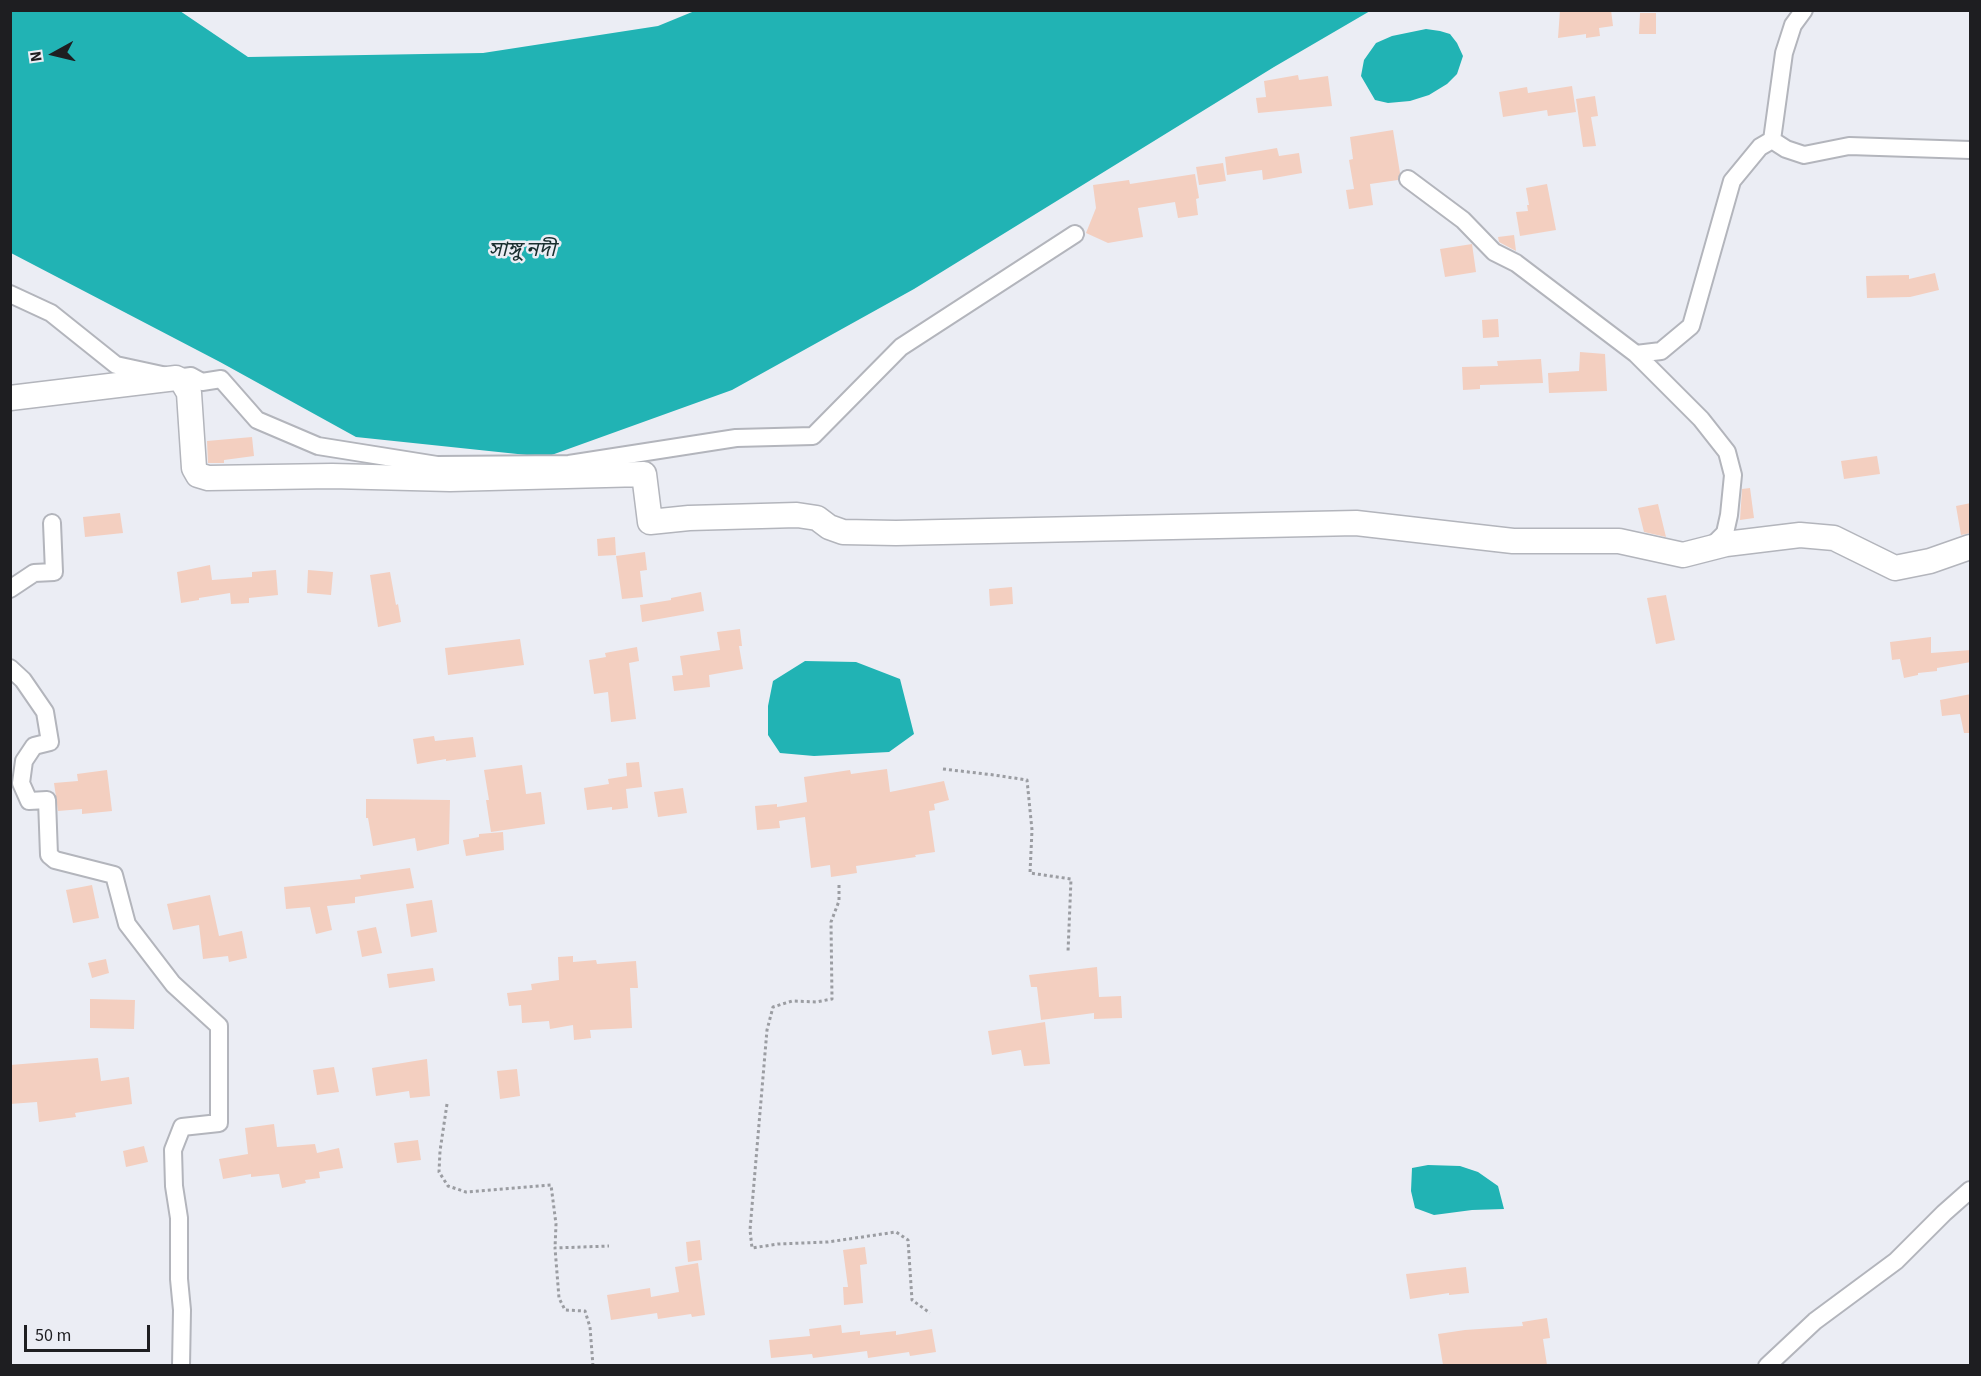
<!DOCTYPE html>
<html>
<head>
<meta charset="utf-8">
<style>
	body { margin:0 }
	#map { position:relative; width:1981px; height:1376px; overflow:hidden; background:#ebedf4; font-family:"Source Sans 3",sans-serif }
	canvas { display:block }
	.frame { position:absolute; inset:0; border:12px solid #1e1e21; pointer-events:none }
	.north { position:absolute; left:24px; top:24px; width:60px; height:60px; -webkit-text-stroke:4px #ebedf4; paint-order:stroke; rotate:262deg; font-size:16px; font-weight:700; line-height:24px; text-align:center; color:#1e1e21 }
	.north::after { content:''; display:block; margin:auto; width:21px; height:27px; background:#1e1e21; clip-path:polygon(50% 0,100% 100%,50% 72%,0 100%) }
	.scale { position:absolute; left:24px; top:1325px; width:126px; height:27px; box-sizing:border-box; border:3px solid #1e1e21; border-top:0; padding-left:8px; font-size:18px; line-height:21px; white-space:nowrap; color:#1e1e21; -webkit-text-stroke:4px #ebedf4; paint-order:stroke }
</style>
</head>
<body>
<div id="map">
<canvas width="1981" height="1376"></canvas>
<div class="frame"></div>
<div class="north">N</div>
<div class="scale">50 m</div>
</div>
<script>
const g = document.querySelector('canvas').getContext('2d');
g.lineJoin = 'round';
function paint(path, color) { g.fillStyle = color; g.fill(path, 'evenodd'); }
const poly = rows => new Path2D(rows.map(r => 'M' + r).join(''));
function strokePath(path, color, width, dash) { g.strokeStyle = color; g.lineWidth = width; g.lineCap = dash ? 'butt' : 'round'; g.setLineDash(dash || []); g.stroke(path); }
function drawText(font, color, halo, rows, align = 'center') {
  g.font = font + ' "Source Sans 3","Noto Sans Bengali",sans-serif'; g.lineWidth = 5; g.setLineDash([]); g.textBaseline = 'middle'; g.strokeStyle = halo; g.fillStyle = color; for (const [text, x, y, turn = 0] of rows) {
    g.save(); g.translate(x, y); g.rotate((+turn || 0) * Math.PI / 180); g.textAlign = isNaN(turn) ? turn : align; if (halo) g.strokeText(text, 0, 0); g.fillText(text, 0, 0); g.restore();
  }
}
const water = poly([
	[697,10,1370,11,1274,67,914,289,732,390,546,457,356,437,220,362,11,253,10,11,180,11,248,57,483,53,658,26],
	[1426,29,1440,31,1450,34,1457,43,1463,56,1457,74,1447,84,1429,95,1410,101,1388,103,1375,100,1361,76,1364,60,1376,43,1392,36],
	[805,661,856,662,900,679,914,734,889,752,814,756,780,753,768,735,768,706,773,681],
	[1428,1165,1460,1166,1478,1172,1498,1186,1504,1209,1472,1210,1434,1215,1415,1208,1411,1191,1412,1168]
]);
const building = poly([
	[1560,10,1611,10,1613,26,1599,28,1600,36,1586,38,1586,34,1558,38],
	[1640,13,1656,13,1656,34,1639,34],
	[1298,75,1299,80,1328,76,1332,106,1258,113,1256,98,1266,97,1264,81],
	[1572,86,1576,112,1548,116,1547,110,1503,117,1499,92,1527,87,1528,93],
	[1595,96,1598,116,1591,117,1596,146,1583,147,1576,99],
	[1393,130,1400,173,1398,180,1370,184,1373,205,1349,209,1346,190,1354,189,1349,160,1353,159,1350,137],
	[1277,148,1279,156,1299,153,1302,173,1263,180,1262,170,1227,175,1225,157],
	[1223,163,1226,181,1199,185,1196,167],
	[1195,174,1199,198,1196,199,1198,215,1178,218,1175,202,1138,208,1143,237,1108,243,1086,233,1096,208,1093,185,1129,180,1130,184],
	[1547,184,1556,230,1520,236,1516,212,1528,211,1527,205,1529,205,1526,188],
	[1514,235,1516,251,1499,242,1498,237],
	[1472,244,1476,272,1445,277,1440,249],
	[1935,273,1939,290,1910,297,1867,298,1866,276,1909,275,1909,279],
	[1498,319,1499,337,1483,338,1482,320],
	[1580,352,1605,354,1607,391,1549,393,1548,373,1579,371],
	[1541,359,1543,383,1480,385,1480,389,1463,390,1462,367,1498,366,1497,361],
	[252,437,254,456,224,460,224,463,208,463,207,441],
	[1877,456,1880,474,1844,479,1841,461],
	[1750,488,1754,518,1740,520,1742,489],
	[1971,503,1971,533,1961,535,1956,506],
	[1658,504,1666,537,1644,532,1638,508],
	[120,513,123,533,85,537,83,517],
	[615,537,616,555,598,556,597,539],
	[645,552,647,570,640,571,643,597,622,599,616,556],
	[210,565,212,580,252,577,252,572,276,570,278,595,249,598,249,603,231,604,230,593,199,598,199,600,181,603,177,572],
	[308,570,333,572,331,595,307,593],
	[390,572,396,605,398,604,401,622,378,627,370,575],
	[1012,587,1013,604,990,606,989,589],
	[701,592,704,611,642,622,640,605,671,600,671,598],
	[1666,595,1675,640,1656,644,1647,598],
	[740,629,742,646,739,646,743,669,709,675,710,687,674,691,672,676,683,675,680,656,720,650,717,632],
	[1931,637,1931,653,1971,650,1971,662,1937,668,1937,671,1918,673,1918,675,1904,678,1900,659,1892,660,1890,642],
	[520,639,524,665,448,675,445,648],
	[637,647,639,661,629,663,636,719,611,722,608,692,594,694,589,660,606,657,605,653],
	[1971,694,1971,733,1964,733,1960,714,1942,716,1940,700],
	[434,736,435,741,473,737,476,757,446,761,446,759,417,764,413,739],
	[639,762,642,787,626,789,628,808,612,810,612,807,587,810,584,788,609,784,608,779,627,776,626,763],
	[522,765,526,794,541,792,545,824,491,832,486,800,489,800,484,770],
	[887,769,890,792,944,781,949,800,934,804,935,810,929,811,935,852,915,855,916,857,856,866,857,873,831,877,830,865,811,868,805,817,779,821,780,828,757,830,755,806,777,804,777,807,807,802,804,777,850,770,851,774],
	[107,770,112,811,82,814,82,809,58,811,54,783,78,781,77,774],
	[683,788,687,813,658,817,654,792],
	[366,799,450,800,449,844,417,851,415,838,373,846,368,818,366,818],
	[503,832,504,850,466,856,463,840,479,837,479,834],
	[410,868,414,888,355,897,355,903,327,906,332,930,316,934,310,907,286,909,284,887,361,879,360,875],
	[92,885,99,918,73,923,66,890],
	[210,895,219,936,242,931,247,958,229,962,228,956,203,959,199,925,173,930,167,904],
	[432,900,437,932,411,937,406,904],
	[376,927,382,953,362,957,357,931],
	[573,956,573,962,596,960,597,964,636,961,638,988,630,988,632,1028,590,1030,591,1038,574,1040,573,1025,550,1029,549,1021,522,1023,521,1005,509,1006,507,993,532,990,531,984,559,980,558,957],
	[106,959,109,973,92,978,88,963],
	[1097,967,1099,997,1121,996,1122,1018,1094,1019,1094,1013,1041,1020,1037,987,1031,987,1029,975],
	[433,968,435,981,389,988,387,974],
	[90,999,135,1000,134,1029,90,1028],
	[1045,1022,1050,1064,1024,1066,1021,1050,992,1055,988,1031],
	[98,1058,101,1081,129,1077,132,1104,75,1113,76,1117,39,1122,37,1102,10,1104,10,1065],
	[427,1059,430,1096,410,1098,409,1091,376,1096,372,1068],
	[334,1067,339,1092,317,1095,313,1070],
	[517,1069,520,1096,500,1099,497,1071],
	[274,1124,277,1147,315,1144,317,1153,339,1148,343,1168,319,1172,320,1178,305,1180,306,1183,282,1188,279,1174,251,1177,251,1174,223,1179,219,1159,248,1154,245,1128],
	[418,1140,421,1160,397,1163,394,1143],
	[144,1146,148,1162,126,1167,123,1151],
	[700,1240,702,1260,688,1262,686,1242],
	[865,1247,867,1264,860,1265,863,1303,844,1305,843,1287,848,1287,843,1250],
	[698,1263,705,1315,692,1317,691,1314,658,1319,657,1313,611,1320,607,1295,650,1288,651,1297,679,1292,675,1267],
	[1466,1267,1469,1293,1449,1295,1449,1293,1410,1299,1406,1274],
	[1547,1318,1550,1338,1543,1339,1547,1365,1443,1365,1438,1334,1465,1330,1523,1326,1522,1322],
	[841,1325,842,1333,860,1331,860,1335,896,1331,896,1335,932,1329,936,1352,910,1356,909,1352,868,1358,867,1351,813,1358,812,1354,771,1358,769,1340,810,1336,809,1329]
]);
const path = poly([
	[943,769,994,775,1027,780,1032,830,1030,873,1071,879,1068,952],
	[839,885,839,901,831,922,832,999,816,1002,792,1001,773,1007,767,1030,750,1230,752,1248,778,1244,828,1242,896,1232,908,1240,912,1300,930,1313],
	[447,1104,440,1151,439,1172,448,1186,466,1192,551,1185,556,1224,555,1248],
	[593,1366,590,1327,585,1311,565,1310,559,1298,555,1248,609,1246]
]);
const street = poly([
	[1772,140,1784,53,1793,25,1804,10],
	[1408,179,1463,220,1494,252,1516,263,1636,354,1701,419,1727,452,1733,475,1729,515,1725,533,1710,548],
	[10,294,51,313,116,365,176,378,191,376,202,382,221,379,257,420,318,446,437,465,569,464,736,438,813,436,901,347,1075,234],
	[1636,354,1661,351,1691,326,1732,181,1760,147,1772,140,1786,149,1804,155,1849,146,1970,150],
	[10,589,34,573,54,572,52,523],
	[10,668,23,680,45,712,50,742,34,746,24,761,21,783,29,801,47,800,49,855,55,860,114,875,127,924,173,984,219,1026,219,1123,182,1127,173,1150,174,1186,179,1218,179,1279,182,1310,181,1366],
	[1767,1366,1815,1321,1896,1261,1944,1213,1970,1190]
]);
const secondary = poly([
	[10,398,176,378,182,381,189,393,194,468,198,475,208,478,332,476,450,479,644,474,650,522,689,518,797,515,817,518,829,527,843,532,896,533,1356,523,1513,541,1619,541,1683,555,1726,544,1800,535,1834,538,1895,568,1930,561,1970,547]
]);
const waterNames = [
	["সাঙ্গু নদী",522,251]
];
paint(water, '#21b3b4');
paint(building, '#f3cfc0');
strokePath(street, '#b3b5bc', 20);
strokePath(secondary, '#b3b5bc', 27);
strokePath(path, '#9b9da2', 3, [3, 3]);
strokePath(street, '#fff', 16);
strokePath(secondary, '#fff', 24);
drawText('italic 21px', '#182e2e', '#ebedf4', waterNames);
</script>
</body>
</html>
